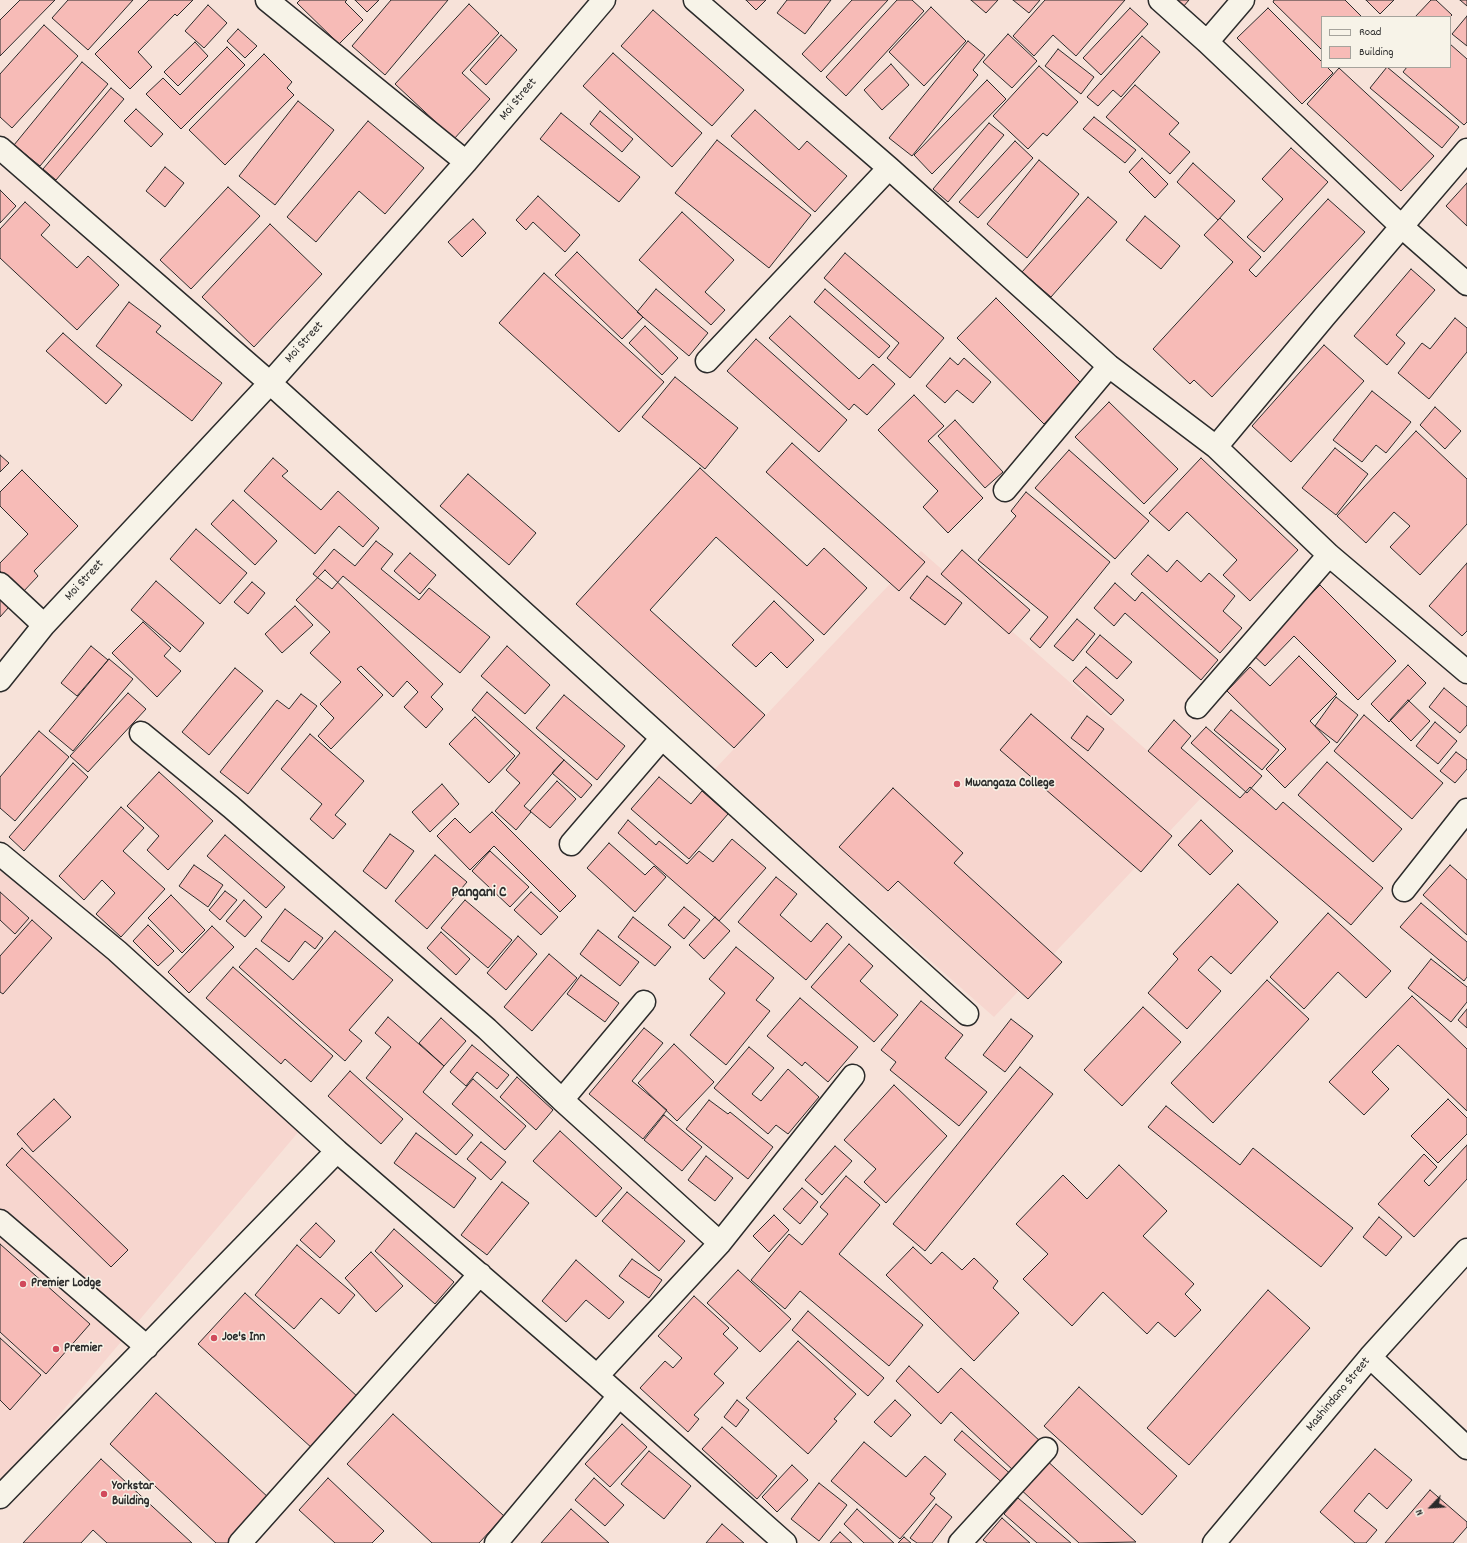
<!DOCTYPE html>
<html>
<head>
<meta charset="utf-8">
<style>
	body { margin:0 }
	#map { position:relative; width:1467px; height:1543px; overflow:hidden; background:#f7e2d9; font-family:Dekko,sans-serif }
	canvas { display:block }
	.legend { position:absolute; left:1321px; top:16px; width:130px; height:52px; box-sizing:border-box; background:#f7f3e8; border:1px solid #a5a39c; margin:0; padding:5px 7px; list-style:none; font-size:12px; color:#2b2b2b }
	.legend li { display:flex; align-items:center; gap:8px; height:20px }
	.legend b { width:20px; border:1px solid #a5a39c }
	.north { position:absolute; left:1411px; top:1487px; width:40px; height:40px; -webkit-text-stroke:3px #f7f3e8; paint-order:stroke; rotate:245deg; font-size:11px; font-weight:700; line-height:16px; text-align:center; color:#2b2b2b }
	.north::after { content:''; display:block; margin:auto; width:14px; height:18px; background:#2b2b2b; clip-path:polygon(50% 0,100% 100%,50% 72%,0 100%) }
</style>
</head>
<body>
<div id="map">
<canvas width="1467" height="1543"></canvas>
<ul class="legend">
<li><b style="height:5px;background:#f7f3e8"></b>Road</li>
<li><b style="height:11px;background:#f7bbb7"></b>Building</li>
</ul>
<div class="north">N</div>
</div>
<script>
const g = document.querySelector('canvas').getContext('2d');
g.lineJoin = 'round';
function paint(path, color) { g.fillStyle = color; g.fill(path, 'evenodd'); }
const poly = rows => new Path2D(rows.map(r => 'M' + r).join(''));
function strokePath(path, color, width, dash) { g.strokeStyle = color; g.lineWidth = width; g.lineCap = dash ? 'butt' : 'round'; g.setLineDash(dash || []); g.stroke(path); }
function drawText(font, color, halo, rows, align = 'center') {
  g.font = font + ' Dekko,sans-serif'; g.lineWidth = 3; g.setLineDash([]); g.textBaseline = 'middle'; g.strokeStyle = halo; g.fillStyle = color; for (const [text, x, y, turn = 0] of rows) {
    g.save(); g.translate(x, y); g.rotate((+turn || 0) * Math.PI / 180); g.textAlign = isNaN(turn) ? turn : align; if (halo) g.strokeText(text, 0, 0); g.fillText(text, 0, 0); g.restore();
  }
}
const built = poly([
	[921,551,1201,798,994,1017,714,770],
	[0,850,311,1117,0,1485]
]);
const building = poly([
	[20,0,55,0,0,56,0,20,20,0],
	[68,0,133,0,88,50,52,18,68,0],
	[149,0,193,0,177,16,175,14,138,52,152,67,130,89,95,54,149,0],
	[300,0,347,0,345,2,363,20,339,44,297,3,300,0],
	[355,0,379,0,367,12,355,0],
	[391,0,448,0,385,75,352,46,391,0],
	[746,0,766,0,756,10,746,0],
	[787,0,831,0,805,34,777,13,787,0],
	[852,0,888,0,821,72,802,54,852,0],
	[897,0,912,0,924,11,846,96,826,77,897,0],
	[971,0,998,0,986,13,971,0],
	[1013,0,1040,0,1029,13,1013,0],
	[1045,0,1125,0,1076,56,1053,35,1034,56,1013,36,1045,0],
	[1176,0,1189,0,1183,7,1176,0],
	[1274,0,1345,0,1362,17,1322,17,1322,50,1273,2,1274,0],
	[1366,0,1394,0,1380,14,1366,0],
	[1431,0,1436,0,1452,15,1450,17,1415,17,1431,0],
	[1460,0,1467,0,1467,6,1460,0],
	[469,4,499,33,462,73,490,99,454,139,395,84,469,4],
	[208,5,227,23,204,48,185,31,208,5],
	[931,7,966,41,924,86,889,52,931,7],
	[1130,8,1148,24,1101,75,1083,58,1130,8],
	[1268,8,1322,62,1322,67,1327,67,1333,73,1302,104,1237,38,1268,8],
	[653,10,744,90,712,126,621,46,653,10],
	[1467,16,1467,46,1452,34,1467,16],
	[44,25,78,56,12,128,0,117,0,74,44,25],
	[238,29,257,46,245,58,227,41,238,29],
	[1008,34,1037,61,1012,88,983,62,1008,34],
	[501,35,517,50,486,85,470,70,501,35],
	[1142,36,1160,52,1121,97,1113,90,1098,106,1087,97,1142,36],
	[968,41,985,55,973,70,978,75,912,156,889,138,968,41],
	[195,42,208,56,178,86,164,72,195,42],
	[1450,44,1467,59,1467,122,1464,125,1403,72,1407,67,1450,67,1450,44],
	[227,47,245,65,181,129,146,94,163,78,180,95,227,47],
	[1058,49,1094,77,1081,94,1045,66,1058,49],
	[613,53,702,133,672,167,583,86,613,53],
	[264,54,292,82,287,88,294,95,225,165,189,130,264,54],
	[82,62,108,84,40,166,14,145,82,62],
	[891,64,909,85,882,110,864,90,891,64],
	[1039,66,1078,102,1047,136,1043,133,1028,149,993,116,1039,66],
	[1387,67,1459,127,1442,148,1370,88,1387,67],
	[1339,68,1434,156,1401,191,1307,104,1339,68],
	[987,80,1006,99,932,174,914,155,987,80],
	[1135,85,1179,123,1169,134,1190,152,1170,174,1106,117,1135,85],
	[111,88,124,99,56,180,43,169,111,88],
	[298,101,334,130,275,205,239,176,298,101],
	[136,109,163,134,151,147,124,121,136,109],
	[755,110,799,150,807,141,847,176,815,212,731,136,755,110],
	[600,111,633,139,622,152,590,124,600,111],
	[561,113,640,177,619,202,540,139,561,113],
	[1094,117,1136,150,1125,163,1083,129,1094,117],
	[368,121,424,168,385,214,359,191,316,242,287,217,368,121],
	[989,123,1004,135,948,202,933,189,989,123],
	[717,140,811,215,769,268,675,193,717,140],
	[1015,141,1033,158,978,218,959,202,1015,141],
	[1291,148,1328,182,1264,252,1247,237,1283,199,1262,179,1291,148],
	[1142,158,1168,184,1155,198,1129,172,1142,158],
	[1039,160,1079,194,1027,258,987,224,1039,160],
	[1193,163,1235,201,1218,220,1177,182,1193,163],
	[165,167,184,183,165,207,146,191,165,167],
	[1467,183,1467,226,1446,206,1467,183],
	[228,187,260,216,191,289,160,260,228,187],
	[0,190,16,206,0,223,0,190],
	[538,196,580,235,565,252,533,222,526,230,516,220,538,196],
	[1088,197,1117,222,1051,297,1022,272,1088,197],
	[1328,199,1365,232,1212,397,1194,380,1190,384,1153,349,1233,262,1204,235,1220,218,1261,257,1249,270,1256,277,1328,199],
	[25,202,50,225,41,235,77,268,88,256,119,285,77,330,0,258,0,229,25,202],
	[682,212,734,260,705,292,725,310,711,325,639,260,682,212],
	[1145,216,1180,246,1161,269,1126,240,1145,216],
	[473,219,486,233,462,257,448,242,473,219],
	[270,224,322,274,254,347,202,297,270,224],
	[577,252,643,317,622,339,555,275,577,252],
	[845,253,944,338,910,378,887,358,899,343,824,278,845,253],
	[1411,269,1435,290,1396,335,1405,343,1387,365,1354,336,1411,269],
	[544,273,664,382,619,432,499,323,544,273],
	[656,289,708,333,689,356,637,312,656,289],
	[825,289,890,346,879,358,814,302,825,289],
	[996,298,1082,384,1044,424,957,338,996,298],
	[129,302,161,326,156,332,222,383,192,421,96,346,129,302],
	[790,316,859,379,873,364,895,384,867,415,854,404,849,410,769,338,790,316],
	[1455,318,1467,328,1467,352,1429,399,1398,373,1422,343,1430,349,1455,318],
	[645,326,678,358,662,375,629,343,645,326],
	[63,333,122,385,106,404,46,351,63,333],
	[756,339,847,420,819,452,727,371,756,339],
	[1324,345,1364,381,1291,462,1252,426,1324,345],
	[950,358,958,365,964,358,991,382,973,403,957,390,945,403,926,386,950,358],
	[675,377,738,428,705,469,642,417,675,377],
	[1372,391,1411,422,1386,453,1376,445,1362,462,1333,440,1372,391],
	[914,395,944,426,928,441,983,498,948,533,923,507,938,491,878,430,914,395],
	[1109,402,1178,469,1144,504,1075,437,1109,402],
	[1435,407,1461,431,1445,449,1420,425,1435,407],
	[955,420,1003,472,985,488,938,436,955,420],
	[1416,431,1467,479,1467,524,1420,575,1390,547,1410,526,1394,512,1366,543,1337,516,1416,431],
	[792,443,925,562,899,591,766,472,792,443],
	[1335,448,1368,474,1336,515,1302,488,1335,448],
	[1069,450,1149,521,1115,559,1035,488,1069,450],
	[0,455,9,463,0,472,0,455],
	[273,458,288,471,282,476,321,510,338,491,379,528,363,547,339,526,315,554,244,491,273,458],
	[1201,458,1298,550,1250,601,1223,575,1237,560,1187,512,1169,531,1149,513,1201,458],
	[700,468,807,566,824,548,867,588,824,635,716,537,650,610,765,715,734,748,576,604,700,468],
	[22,470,78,526,34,571,38,576,22,593,0,571,0,563,28,534,0,506,0,492,22,470],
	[468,474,536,533,509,565,440,506,468,474],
	[1026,492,1110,562,1040,648,1030,639,1048,617,978,560,1016,516,1011,511,1026,492],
	[233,500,277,541,255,565,211,524,233,500],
	[196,529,247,573,220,604,170,559,196,529],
	[376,541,393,554,381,569,419,600,429,588,490,637,460,673,343,576,332,589,313,574,334,549,355,566,376,541],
	[962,550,1030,610,1009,634,941,574,962,550],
	[410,553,436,575,420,594,394,571,410,553],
	[1148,555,1167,572,1177,560,1201,582,1209,573,1235,596,1223,611,1242,628,1220,653,1131,574,1148,555],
	[1467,563,1467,631,1462,636,1429,606,1467,563],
	[325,570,443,684,431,697,443,709,426,728,404,707,418,692,407,681,393,697,361,666,357,669,383,695,331,749,318,736,334,718,320,704,341,682,310,653,330,632,296,600,325,570],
	[927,576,962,603,945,625,910,598,927,576],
	[156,581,204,623,180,652,131,610,156,581],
	[252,582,265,593,248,614,234,602,252,582],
	[1115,583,1135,601,1142,592,1218,660,1201,680,1125,613,1114,626,1094,608,1115,583],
	[1320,585,1396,661,1358,700,1294,636,1265,666,1252,654,1320,585],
	[0,599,9,607,0,617,0,599],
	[774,601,814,640,787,668,771,652,756,667,732,645,774,601],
	[295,606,313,625,282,653,265,634,295,606],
	[1077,619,1095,634,1073,661,1054,646,1077,619],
	[143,622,171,648,164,656,181,671,157,697,112,653,143,622],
	[1100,635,1132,662,1117,679,1086,652,1100,635],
	[91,646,108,660,77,696,61,683,91,646],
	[507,646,550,685,525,714,481,676,507,646],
	[1299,656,1337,694,1310,721,1330,742,1285,788,1266,769,1286,749,1227,691,1250,667,1270,686,1299,656],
	[109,659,133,679,73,751,49,731,109,659],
	[1408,665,1426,683,1389,722,1371,704,1408,665],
	[1086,667,1124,700,1111,715,1073,681,1086,667],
	[235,668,263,691,209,755,182,732,235,668],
	[1444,688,1467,707,1467,725,1460,733,1429,707,1444,688],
	[487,692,564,760,524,806,531,812,516,830,495,811,520,783,506,770,520,753,472,710,487,692],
	[128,693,146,709,88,772,70,756,128,693],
	[301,694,317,706,248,794,220,772,277,700,289,709,301,694],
	[564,695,625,746,597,780,536,728,564,695],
	[1336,697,1358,715,1337,743,1315,726,1336,697],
	[1408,700,1430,721,1411,741,1390,720,1408,700],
	[1231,710,1279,750,1262,770,1214,730,1231,710],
	[1031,714,1172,836,1141,872,1000,750,1031,714],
	[1364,715,1443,783,1412,819,1334,751,1364,715],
	[1087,716,1104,729,1088,751,1071,738,1087,716],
	[475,717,515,756,489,783,449,744,475,717],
	[1174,720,1191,736,1181,748,1240,798,1250,787,1276,810,1283,802,1383,888,1351,925,1148,751,1174,720],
	[1435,722,1457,741,1438,764,1416,746,1435,722],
	[1206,727,1262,776,1247,793,1191,743,1206,727],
	[39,731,69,757,15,821,0,808,0,777,39,731],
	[310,734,364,781,335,815,346,824,333,839,310,819,322,804,281,769,310,734],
	[1456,752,1467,760,1467,769,1455,783,1440,771,1456,752],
	[564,760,592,785,581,798,552,773,564,760],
	[1327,762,1402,829,1373,862,1298,795,1327,762],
	[73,763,88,777,24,851,9,837,73,763],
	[159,772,213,821,168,870,147,850,159,836,127,806,159,772],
	[659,777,691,804,702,791,728,814,689,859,631,809,659,777],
	[557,781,576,799,550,828,530,811,557,781],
	[442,784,459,804,430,832,412,812,442,784],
	[893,788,963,853,954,863,1062,962,1028,999,898,881,888,891,839,847,893,788],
	[121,807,144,828,123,851,165,889,121,937,96,914,115,893,102,880,84,900,59,876,121,807],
	[492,812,576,896,560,912,494,846,470,870,437,836,455,818,470,833,492,812],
	[628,820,656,845,659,841,687,864,699,851,713,862,732,839,766,868,719,921,618,833,628,820],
	[1201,820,1233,851,1210,875,1178,845,1201,820],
	[390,834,414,851,386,889,363,871,390,834],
	[225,835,285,887,266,908,207,856,225,835],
	[609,843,645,875,654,866,666,877,635,912,587,868,609,843],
	[490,851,529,887,510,907,472,871,490,851],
	[435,855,467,882,427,929,395,901,435,855],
	[194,865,223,885,208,907,179,886,194,865],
	[1450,865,1467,880,1467,935,1423,895,1450,865],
	[776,877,797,894,780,915,811,942,827,923,842,937,806,980,738,922,776,877],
	[1238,884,1278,922,1231,974,1211,956,1198,970,1221,991,1187,1029,1148,993,1178,959,1173,954,1238,884],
	[225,891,237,900,220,920,209,910,225,891],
	[0,892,29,918,15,934,0,920,0,892],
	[531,892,558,917,541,935,514,910,531,892],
	[171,895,205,930,182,953,148,918,171,895],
	[244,900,262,917,245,937,226,921,244,900],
	[465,900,512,940,488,968,441,928,465,900],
	[1421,903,1467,942,1467,977,1464,981,1400,927,1421,903],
	[684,907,700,920,684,939,668,925,684,907],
	[285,909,323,938,315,949,305,941,289,962,261,941,285,909],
	[1328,913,1391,971,1366,998,1338,972,1304,1009,1270,977,1328,913],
	[633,917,671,947,655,966,618,937,633,917],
	[715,917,730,931,704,959,689,945,715,917],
	[32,920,52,938,3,994,0,992,0,956,32,920],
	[148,925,174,951,158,966,133,941,148,925],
	[212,926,234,947,189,993,168,972,212,926],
	[598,930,639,962,620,986,580,954,598,930],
	[335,931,393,980,349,1030,362,1041,345,1061,239,967,256,948,293,980,335,931],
	[441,932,470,959,456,975,427,948,441,932],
	[518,936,537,954,506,990,487,973,518,936],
	[849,944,873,966,860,981,898,1015,874,1042,811,987,849,944],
	[736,947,774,978,756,1000,770,1011,726,1065,690,1035,725,993,709,979,736,947],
	[549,954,577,978,532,1031,504,1007,549,954],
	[1431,959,1467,987,1467,1002,1451,1022,1408,988,1431,959],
	[233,967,333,1056,311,1082,285,1059,281,1064,206,998,233,967],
	[581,975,619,1003,605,1022,567,994,581,975],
	[1267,980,1309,1019,1213,1123,1171,1083,1267,980],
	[1412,996,1467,1049,1467,1111,1398,1045,1372,1072,1389,1089,1364,1115,1329,1082,1412,996],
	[800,998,858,1047,828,1082,805,1062,802,1066,767,1036,800,998],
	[921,1001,963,1035,945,1058,987,1092,959,1126,890,1070,896,1062,881,1050,921,1001],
	[1143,1007,1181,1042,1122,1106,1084,1070,1143,1007],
	[1467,1009,1467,1028,1458,1020,1467,1009],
	[388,1017,444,1066,423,1092,473,1135,456,1155,366,1078,391,1047,375,1033,388,1017],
	[441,1018,466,1041,444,1066,419,1043,441,1018],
	[1011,1019,1033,1036,1005,1072,983,1055,1011,1019],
	[644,1028,663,1043,632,1081,667,1110,643,1139,589,1094,644,1028],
	[674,1044,714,1082,677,1121,638,1083,674,1044],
	[472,1045,509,1075,497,1089,477,1072,466,1086,450,1072,472,1045],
	[749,1047,774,1068,752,1094,761,1101,788,1069,819,1097,788,1134,776,1125,768,1134,714,1088,749,1047],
	[1020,1067,1053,1094,925,1251,893,1224,1020,1067],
	[350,1071,403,1119,381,1144,328,1096,350,1071],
	[517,1077,553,1110,536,1130,500,1097,517,1077],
	[473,1079,526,1126,505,1150,452,1104,473,1079],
	[894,1085,947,1136,886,1203,864,1182,876,1169,844,1140,894,1085],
	[54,1099,71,1117,33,1152,17,1134,54,1099],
	[1448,1099,1467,1118,1467,1134,1438,1163,1411,1136,1448,1099],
	[709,1100,728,1114,730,1112,773,1147,748,1179,686,1129,709,1100],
	[1166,1106,1240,1165,1253,1148,1353,1228,1321,1267,1148,1127,1166,1106],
	[664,1115,702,1147,682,1171,644,1140,664,1115],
	[560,1131,622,1188,596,1217,533,1161,560,1131],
	[416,1133,476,1178,454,1208,394,1163,416,1133],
	[481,1142,506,1162,491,1180,467,1159,481,1142],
	[1467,1145,1467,1179,1414,1237,1378,1204,1424,1154,1437,1167,1424,1181,1429,1186,1467,1145],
	[835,1146,852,1161,822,1195,805,1180,835,1146],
	[22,1148,128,1250,111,1267,6,1165,22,1148],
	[706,1156,733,1178,715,1201,688,1180,706,1156],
	[1119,1165,1167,1211,1143,1236,1194,1284,1185,1294,1201,1310,1175,1337,1158,1322,1147,1334,1103,1292,1072,1326,1023,1279,1048,1254,1016,1224,1063,1175,1087,1199,1119,1165],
	[846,1176,880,1205,839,1254,923,1325,889,1366,800,1291,785,1309,751,1280,789,1234,802,1245,828,1214,820,1207,846,1176],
	[502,1182,529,1203,487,1255,461,1235,502,1182],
	[802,1188,818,1202,800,1224,783,1209,802,1188],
	[627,1192,685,1241,659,1271,602,1221,627,1192],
	[774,1215,789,1230,769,1252,753,1236,774,1215],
	[1379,1217,1402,1237,1386,1256,1363,1237,1379,1217],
	[316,1223,335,1241,320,1258,300,1240,316,1223],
	[394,1229,454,1282,435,1304,375,1251,394,1229],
	[0,1244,90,1324,46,1374,0,1332,0,1244],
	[297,1245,355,1295,339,1314,321,1298,294,1329,255,1295,297,1245],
	[913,1247,931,1264,942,1252,962,1270,974,1258,998,1281,993,1288,1019,1313,974,1361,886,1275,913,1247],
	[371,1252,403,1286,376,1312,345,1278,371,1252],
	[632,1259,662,1280,649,1298,619,1276,632,1259],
	[576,1260,624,1302,609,1319,586,1300,566,1322,542,1301,576,1260],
	[738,1270,791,1319,760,1352,707,1303,738,1270],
	[1268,1290,1310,1328,1189,1465,1147,1428,1268,1290],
	[245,1293,359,1398,313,1449,198,1344,245,1293],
	[694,1296,729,1328,723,1334,738,1348,714,1374,724,1383,694,1415,699,1419,688,1432,640,1388,665,1361,673,1368,682,1358,658,1336,694,1296],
	[808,1311,884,1378,868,1396,792,1330,808,1311],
	[0,1338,41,1375,10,1410,0,1400,0,1338],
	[798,1341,856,1394,834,1419,837,1421,808,1454,746,1398,798,1341],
	[909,1366,938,1393,961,1368,1041,1442,1014,1471,951,1412,941,1424,896,1381,909,1366],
	[1079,1387,1177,1476,1142,1515,1044,1426,1079,1387],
	[156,1393,270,1499,230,1543,216,1543,110,1444,156,1393],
	[737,1400,749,1410,736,1427,724,1417,737,1400],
	[895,1400,911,1415,891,1437,874,1422,895,1400],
	[393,1414,504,1516,479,1543,432,1543,347,1464,393,1414],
	[622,1424,647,1447,610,1487,585,1464,622,1424],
	[722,1427,777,1476,757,1499,702,1449,722,1427],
	[962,1431,1014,1477,1006,1486,954,1440,962,1431],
	[864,1442,906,1477,925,1456,946,1474,930,1494,935,1498,900,1539,831,1481,864,1442],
	[1375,1449,1412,1480,1387,1509,1369,1493,1354,1511,1377,1530,1366,1543,1355,1543,1320,1512,1375,1449],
	[649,1451,691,1486,664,1519,621,1484,649,1451],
	[1044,1458,1136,1542,1079,1543,1018,1487,1044,1458],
	[101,1459,192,1543,107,1543,93,1530,81,1543,23,1543,101,1459],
	[792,1465,808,1480,777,1512,762,1497,792,1465],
	[328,1478,384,1531,372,1543,335,1543,299,1510,328,1478],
	[594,1478,624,1505,605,1526,575,1500,594,1478],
	[819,1483,847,1505,819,1541,791,1519,819,1483],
	[1430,1490,1467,1522,1467,1527,1453,1543,1385,1543,1430,1490],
	[1018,1498,1071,1543,1037,1543,1004,1514,1018,1498],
	[936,1504,952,1517,932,1543,917,1543,910,1538,936,1504],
	[571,1509,609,1543,541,1543,571,1509],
	[857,1509,894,1543,864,1543,844,1524,857,1509],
	[1002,1518,1030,1543,987,1543,983,1540,1002,1518],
	[722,1524,744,1543,706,1543,722,1524],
	[840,1532,852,1543,830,1543,840,1532],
	[904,1537,911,1543,898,1543,904,1537]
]);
const minor = poly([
	[267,0,466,162],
	[695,0,889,168,1109,366,1216,447,1329,555,1467,672],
	[1160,0,1207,42,1401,226,1467,284],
	[1207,42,1243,0],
	[0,148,270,383,967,1014],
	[707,361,889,168],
	[1216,447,1325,316,1467,150],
	[1005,490,1109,366],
	[0,584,44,625],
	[0,680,44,625,270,383,466,162,604,0],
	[1197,707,1329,555],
	[141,733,231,807,487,1029,562,1100,720,1243],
	[571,844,662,738],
	[0,854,117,951,337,1151,597,1376,785,1543],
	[1404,890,1467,810],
	[562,1100,644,1002],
	[0,1221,147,1347],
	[1370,1357,1467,1448],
	[597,1376,720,1243,853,1076],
	[0,1497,337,1151],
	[240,1543,480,1274],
	[496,1543,619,1396],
	[960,1543,1046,1449],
	[1214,1543,1370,1357,1467,1250]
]);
const markers = [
	[957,784,4,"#d1495b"],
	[23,1284,4,"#d1495b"],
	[214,1338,4,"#d1495b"],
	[56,1349,4,"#d1495b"],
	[104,1494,4,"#d1495b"]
];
const streetNames = [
	["Moi Street",519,100,-50],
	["Moi Street",305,343,-48],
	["Moi Street",85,581,-47],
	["Mashindano Street",1339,1395,-50]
];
const poiNames = [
	["Mwangaza College",965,784],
	["Premier Lodge",31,1284],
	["Joe's Inn",222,1338],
	["Premier",64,1349],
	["Yorkstar",112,1487],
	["Building",112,1502]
];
const quarterNames = [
	["Pangani C",479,894]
];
paint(built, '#f7d6cf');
paint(building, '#f7bbb7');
strokePath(building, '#2b2b2b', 1);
strokePath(minor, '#2b2b2b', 25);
strokePath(minor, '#f7f3e8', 22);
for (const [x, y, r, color] of markers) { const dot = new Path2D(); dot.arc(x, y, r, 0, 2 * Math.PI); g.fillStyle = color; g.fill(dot); strokePath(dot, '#f7f3e8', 1.5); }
drawText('13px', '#2b2b2b', '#f7f3e8', streetNames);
drawText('bold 13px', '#2b2b2b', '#f7f3e8', poiNames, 'left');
drawText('bold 15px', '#2b2b2b', '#f7f3e8', quarterNames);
</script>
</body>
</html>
